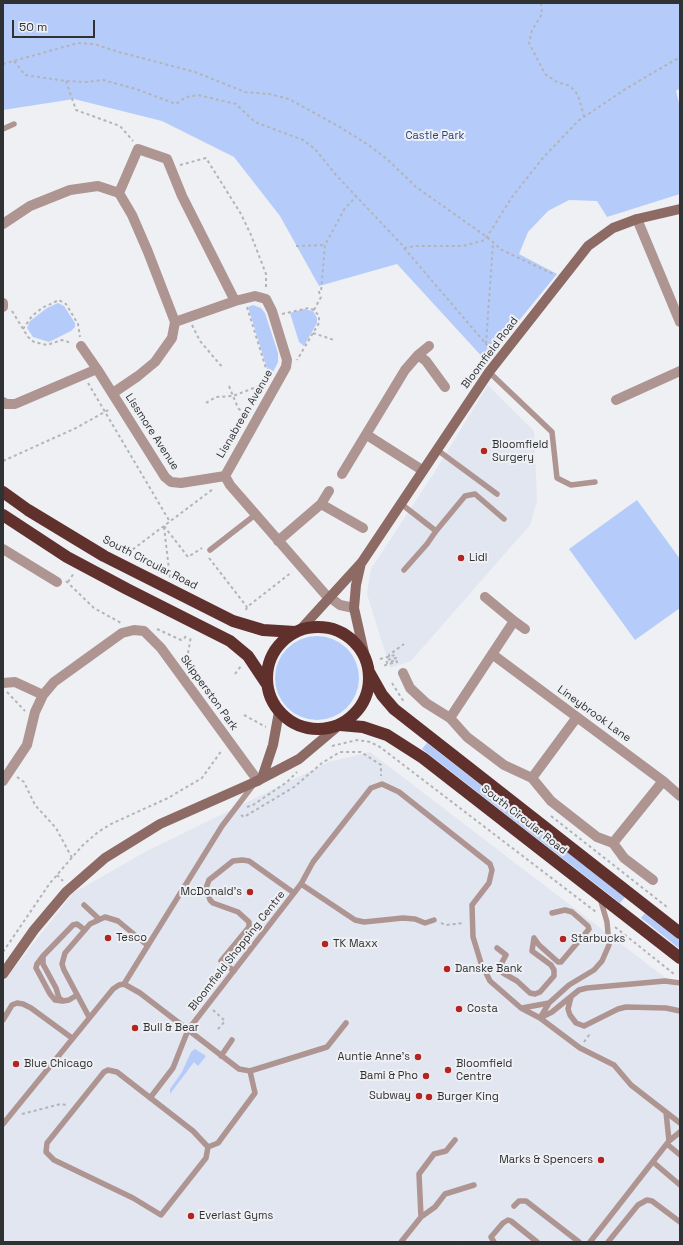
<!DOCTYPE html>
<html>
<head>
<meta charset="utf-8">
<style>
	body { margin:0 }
	#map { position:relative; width:683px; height:1245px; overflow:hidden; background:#eef0f4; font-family:"Space Grotesk",sans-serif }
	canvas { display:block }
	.frame { position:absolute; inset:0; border:4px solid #303133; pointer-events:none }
	.scale { position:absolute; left:12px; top:20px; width:83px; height:18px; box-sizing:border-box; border:2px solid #303133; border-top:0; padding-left:5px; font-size:12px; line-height:14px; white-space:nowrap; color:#303133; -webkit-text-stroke:3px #eef0f4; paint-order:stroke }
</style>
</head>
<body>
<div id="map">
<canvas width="683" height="1245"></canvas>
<div class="frame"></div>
<div class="scale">50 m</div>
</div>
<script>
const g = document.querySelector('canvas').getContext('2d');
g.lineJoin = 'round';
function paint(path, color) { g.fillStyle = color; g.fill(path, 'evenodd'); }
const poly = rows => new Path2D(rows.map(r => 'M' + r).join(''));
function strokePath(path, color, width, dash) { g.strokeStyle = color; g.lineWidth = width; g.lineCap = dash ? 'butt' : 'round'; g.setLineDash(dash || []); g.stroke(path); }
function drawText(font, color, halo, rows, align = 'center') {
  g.font = font + ' "Space Grotesk",sans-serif'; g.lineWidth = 4; g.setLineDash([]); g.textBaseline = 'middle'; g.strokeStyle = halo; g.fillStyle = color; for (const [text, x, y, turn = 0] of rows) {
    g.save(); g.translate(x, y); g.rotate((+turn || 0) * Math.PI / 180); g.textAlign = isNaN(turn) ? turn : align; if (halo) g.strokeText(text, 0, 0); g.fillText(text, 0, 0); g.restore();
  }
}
const built = poly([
	[488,385,534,431,537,501,530,525,411,661,390,668,367,594,371,569,434,473],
	[370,752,680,989,680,1242,461,1242,459,1240,456,1242,3,1242,3,982,73,893,147,851,329,762]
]);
const green = poly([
	[3,3,680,3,680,88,676,91,680,107,680,194,607,217,597,201,569,200,548,211,528,232,519,254,557,274,486,361,397,264,319,286,280,216,234,157,162,121,74,99,3,110],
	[58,303,64,306,75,323,75,327,71,331,49,342,33,337,27,328,30,321,47,308],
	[253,305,261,308,265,313,278,353,278,362,270,378,248,307],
	[304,309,313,311,317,318,317,323,304,346,299,342,290,313],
	[637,500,680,559,680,608,635,640,569,549],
	'275 678a42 42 0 1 1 84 0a42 42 0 1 1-84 0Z',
	[427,743,625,897,620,903,422,749],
	[645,913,680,940,680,949,641,918],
	[195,1049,206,1056,198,1066,194,1062,170,1094,170,1089,182,1072,191,1052]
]);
const path = poly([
	[541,3,542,14,532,30,529,43,545,74,557,82,570,86,578,95,584,116],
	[14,61,25,75,66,81,86,82,103,80,136,89,176,104,186,97,198,95,236,104,255,122,303,140,315,149,336,175,405,248,416,246,463,246,485,240,512,197,542,159,578,121,627,88,680,57],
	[3,64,78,43,94,44,119,52,195,72,245,92,269,94,289,99,338,126,367,144,387,159,416,187,487,237,502,250,553,274],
	[66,81,76,110,120,126,133,141],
	[180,165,206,158,241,214,251,235,266,274,266,290],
	[296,246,325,245],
	[404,248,492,351],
	[247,307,269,378],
	[314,310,321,297,319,292,321,292,325,245,345,208,357,196],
	[12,311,28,337,34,342,47,345,62,340,71,343],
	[282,314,309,308,314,310,319,316,319,323,297,360],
	[192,325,200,341,223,368],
	[23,329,32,316,42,308,59,300,66,304,78,324,80,337],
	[313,333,334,340],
	[486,344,493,243],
	[88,383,170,522],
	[229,386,238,408,247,416],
	[206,403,216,397,233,396,264,384],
	[3,461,76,428,110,409],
	[164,526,188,557,202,548],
	[164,527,170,578],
	[128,553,213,489],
	[209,558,247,607],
	[66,581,94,608,121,623],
	[68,582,74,573],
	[246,610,247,607,292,572],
	[157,629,181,640,184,639,187,634],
	[389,657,389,655,404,644],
	[380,659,395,655,396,658,386,660,387,663,396,660,397,662,382,666],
	[186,665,191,636],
	[235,674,241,666],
	[392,683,404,702],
	[7,692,25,711],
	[244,715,266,727],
	[332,746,357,740,370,742,380,747,596,912],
	[17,777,24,782,35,805,56,828,72,858],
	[247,807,253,805,287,782,297,772],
	[241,815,244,817,294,787,322,763,340,752,361,752,381,765,381,776],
	[551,816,667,907],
	[57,875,63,881],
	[441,923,446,925,464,923],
	[615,927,674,974],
	[3,952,50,883,82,846,98,832,111,824,168,798,202,778,222,750],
	[213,1010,225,1021,218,1029],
	[584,1042,589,1035,589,1032],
	[22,1114,61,1104,66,1105]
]);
const lane = poly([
	[3,129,14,124],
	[489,372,552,432,557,478,571,485,595,482],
	[436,449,497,494],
	[400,503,436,531,427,544,404,570],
	[436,531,465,496,475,494,504,519],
	[210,550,255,515],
	[301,884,355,920,364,922,403,918,415,919,425,923,434,920],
	[84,905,98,918],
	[534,938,539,945,558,962,561,962,589,929,588,926,572,912,565,910,552,913],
	[497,948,506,955,499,968,503,973,517,981,530,993,535,994,540,992,554,976,554,970,551,965,532,951,534,938],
	[43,956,37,964,36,968,50,994,55,1000,62,1001],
	[234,971,221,961,249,927,249,922,238,912,213,903,210,900,206,888,209,880,233,861,242,860,249,861,294,893],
	[124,984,222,826,254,784],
	[77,995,69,1000,63,1001,59,998,56,988,43,964,43,956,73,925,77,924,85,930],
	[571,997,568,1009,570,1015,576,1023,584,1026,618,1009,626,1007,666,1008,680,1011],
	[522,1008,549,1003],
	[89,1017,64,970,62,964,65,953,90,924,105,917,118,921,147,945],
	[540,1018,549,1003,569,985,594,970,602,961,609,945,607,922,600,898],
	[540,1018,552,1012,579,990,587,988,665,981,680,983],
	[3,1020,12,1005,17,1003,23,1004,31,1008,72,1038],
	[221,1056,232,1040],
	[108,1070,117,1072,193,1131,208,1147,206,1158,161,1215,133,1198,54,1160,46,1152,47,1143,104,1072,108,1070],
	[150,1098,173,1068,188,1030,301,884,313,862,371,788,382,784,399,792,490,864,492,870,489,883,472,905,473,937,481,963,490,981,521,1008,540,1018,580,1048,614,1065,631,1085,680,1123],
	[666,1112,669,1141],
	[3,1124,113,989,119,985,124,984,140,993,239,1069,250,1071,327,1047,346,1023],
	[667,1144,680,1155],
	[208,1147,218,1143,255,1093,250,1071],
	[653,1162,680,1185],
	[514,1206,519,1201,526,1201,579,1242],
	[421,1217,435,1207,445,1194,474,1185],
	[401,1242,421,1217,419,1174,434,1154,446,1151,455,1140],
	[494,1242,491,1237,503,1223,508,1220,511,1221,537,1242],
	[590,1242,669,1141,680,1132],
	[608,1242,638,1205,647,1200,652,1201,680,1222]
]);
const street = poly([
	[119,193,138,149,167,159,182,196,235,301],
	[637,219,680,322],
	[3,224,30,206,70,190,98,186,119,193,132,215,148,252,175,322,172,338,155,362,138,376,113,393],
	[3,303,3,307],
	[175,322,235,301,255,296,266,299,272,311,287,360,286,367,225,476,230,485,325,594,340,605,354,608],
	[81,346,97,369],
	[418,355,426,361,445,387],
	[616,400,680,371],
	[3,402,6,404,15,404,97,369,165,477,171,482,181,483,225,476],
	[367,435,422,470],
	[342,474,405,370,418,355,429,346],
	[321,504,363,528],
	[278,541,321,504,329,491],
	[3,549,57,582],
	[514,621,525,629],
	[492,654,663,781,680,796],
	[403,673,410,688,426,703,450,718,467,737,504,765,532,778,551,801,597,837,613,843,624,858,653,880],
	[3,683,15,682,43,695],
	[450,718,514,621,485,597],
	[532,778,577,717],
	[3,781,27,745,35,712,43,695,54,682,122,633,134,630,144,631,161,648,258,781],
	[613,843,663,781]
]);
const secondary = poly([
	[361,563,356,585,354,608,365,657],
	[300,630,362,562,489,372,588,246,613,228,637,219,680,209],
	[262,778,273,745,279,712],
	[3,974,34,930,66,892,105,858,160,824,255,782,299,759,337,727]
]);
const highway = poly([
	[3,492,28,510,104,556,233,621,263,630,295,632],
	[3,515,67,557,127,589,230,641,248,656,266,683],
	'267 678a51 51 0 1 1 102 0a51 51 0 1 1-102 0Z',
	[369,672,382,695,394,709,680,933],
	[340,725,363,727,387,735,423,758,680,958]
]);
const markers = [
	[484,451,4,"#b42421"],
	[461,558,4,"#b42421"],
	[250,892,4,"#b42421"],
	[108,938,4,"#b42421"],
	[563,939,4,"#b42421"],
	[325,944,4,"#b42421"],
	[447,969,4,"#b42421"],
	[459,1009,4,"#b42421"],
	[135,1028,4,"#b42421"],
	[418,1057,4,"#b42421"],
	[16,1064,4,"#b42421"],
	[448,1070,4,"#b42421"],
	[426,1076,4,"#b42421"],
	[419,1096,4,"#b42421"],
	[429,1097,4,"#b42421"],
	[601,1160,4,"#b42421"],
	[191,1216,4,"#b42421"]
];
const parkNames = [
	["Castle Park",435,136]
];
const streetNames = [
	["Bloomfield Road",490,353,-53],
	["Lisnabreen Avenue",245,414,-60],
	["Lissmore Avenue",152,432,57],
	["South Circular Road",150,563,27],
	["Skipperston Park",209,693,54],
	["Lineybrook Lane",594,714,36],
	["South Circular Road",524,820,38],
	["Bloomfield Shopping Centre",237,951,-52]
];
const poiNames = [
	["Bloomfield",492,445],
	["Surgery",492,458],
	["Lidl",469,558],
	["McDonald's",242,892,"right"],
	["Tesco",116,938],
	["Starbucks",571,939],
	["TK Maxx",333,944],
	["Danske Bank",455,969],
	["Costa",467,1009],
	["Bull & Bear",143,1028],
	["Auntie Anne's",410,1057,"right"],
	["Blue Chicago",24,1064],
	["Bloomfield",456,1064],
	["Centre",456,1077],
	["Bami & Pho",418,1076,"right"],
	["Subway",411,1096,"right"],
	["Burger King",437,1097],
	["Marks & Spencers",593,1160,"right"],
	["Everlast Gyms",199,1216]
];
paint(built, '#e1e6f1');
paint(green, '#b5ccfa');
strokePath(path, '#b3b4b8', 2, [3, 3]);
strokePath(lane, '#af9592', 5.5);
strokePath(street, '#af9592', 10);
strokePath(secondary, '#8e6a65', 10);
strokePath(highway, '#60312c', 12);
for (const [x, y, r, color] of markers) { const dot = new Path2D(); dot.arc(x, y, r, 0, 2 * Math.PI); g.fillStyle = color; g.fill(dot); strokePath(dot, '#eef0f4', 1.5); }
drawText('11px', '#2b447b', '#eef0f4', parkNames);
drawText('11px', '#303133', '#eef0f4', streetNames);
drawText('11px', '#303133', '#eef0f4', poiNames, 'left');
</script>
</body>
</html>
